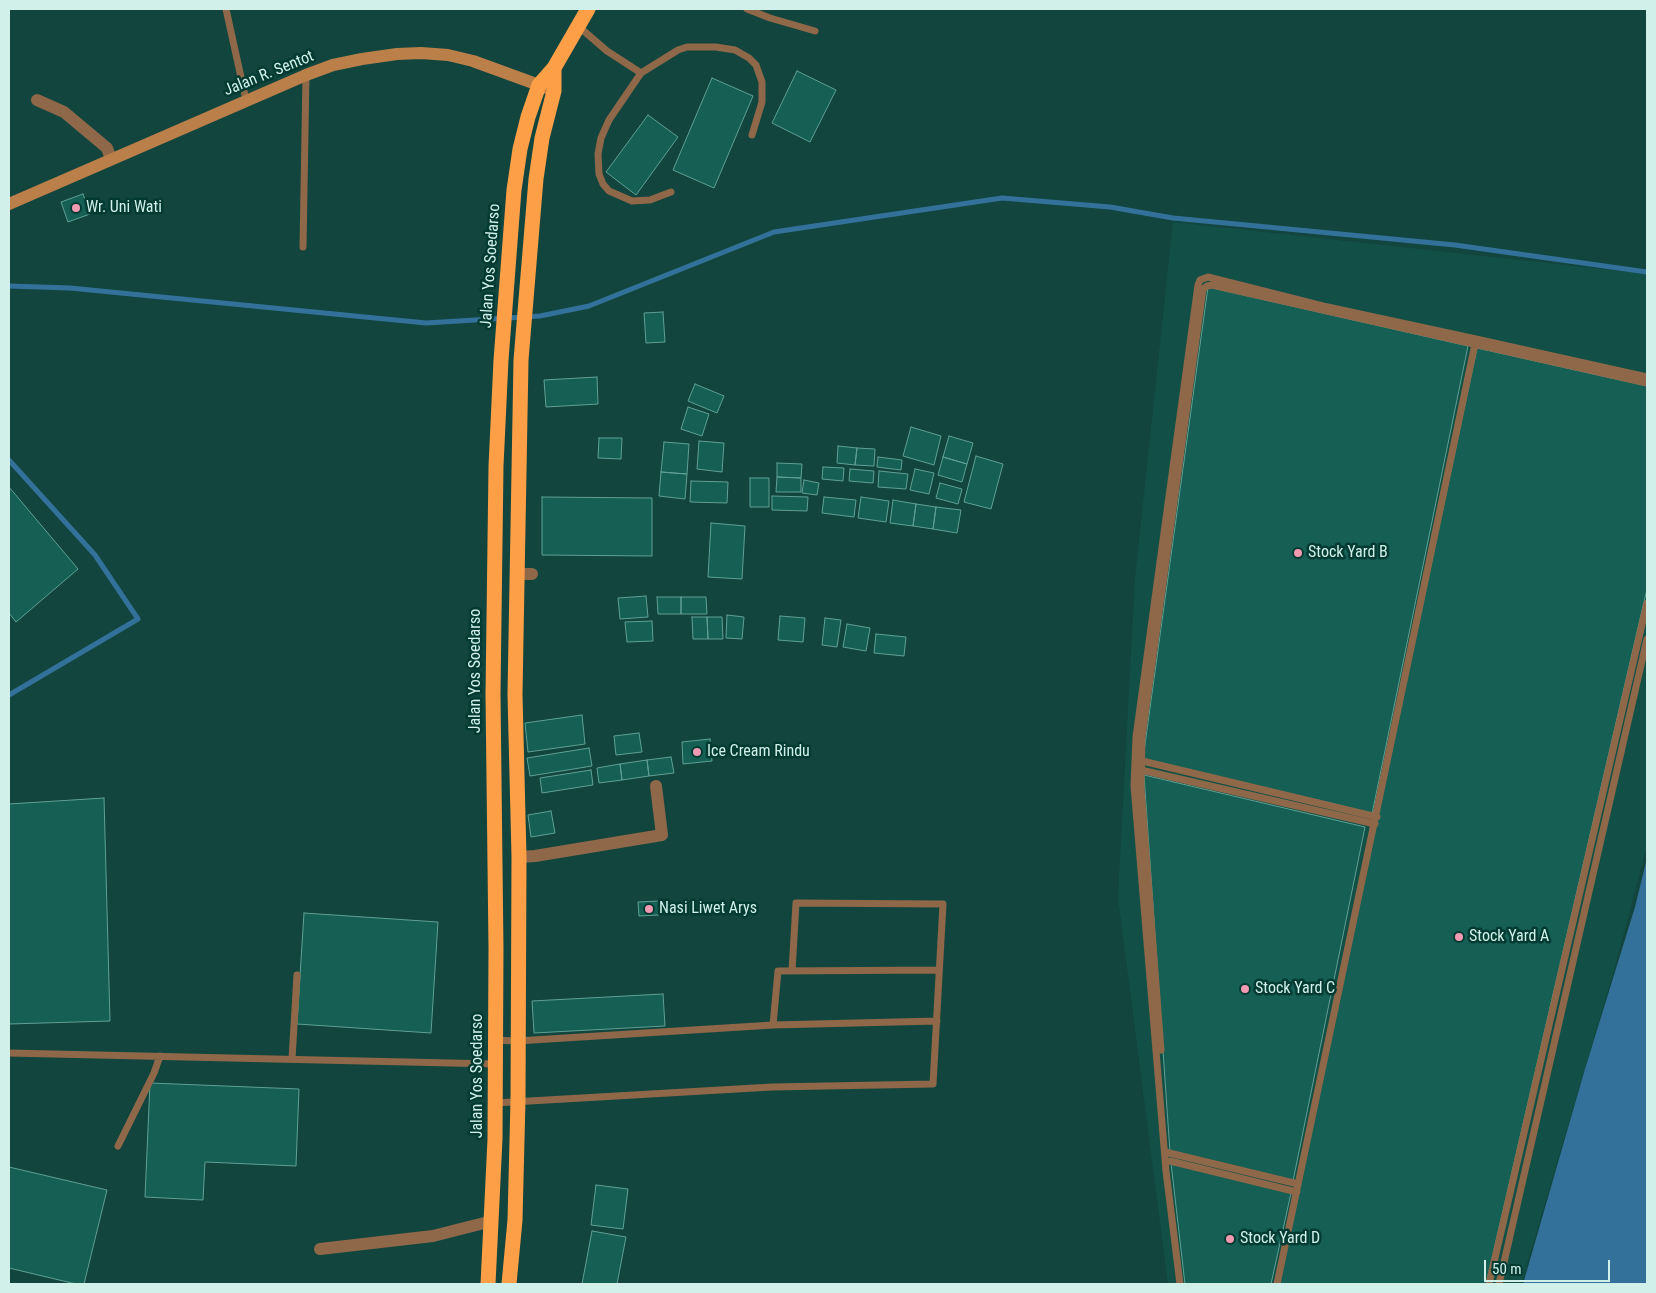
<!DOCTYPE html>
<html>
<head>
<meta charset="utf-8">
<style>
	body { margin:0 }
	#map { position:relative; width:1656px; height:1293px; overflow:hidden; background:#12453e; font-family:"Roboto Condensed",sans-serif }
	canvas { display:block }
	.frame { position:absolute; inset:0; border:10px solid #d0f0e9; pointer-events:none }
	.scale { position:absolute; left:1484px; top:1260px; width:126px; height:22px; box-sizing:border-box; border:2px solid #d0f0e9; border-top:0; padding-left:6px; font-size:15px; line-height:18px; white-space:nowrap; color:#d0f0e9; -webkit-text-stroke:4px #033b33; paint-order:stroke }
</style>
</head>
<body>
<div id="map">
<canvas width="1656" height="1293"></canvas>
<div class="frame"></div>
<div class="scale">50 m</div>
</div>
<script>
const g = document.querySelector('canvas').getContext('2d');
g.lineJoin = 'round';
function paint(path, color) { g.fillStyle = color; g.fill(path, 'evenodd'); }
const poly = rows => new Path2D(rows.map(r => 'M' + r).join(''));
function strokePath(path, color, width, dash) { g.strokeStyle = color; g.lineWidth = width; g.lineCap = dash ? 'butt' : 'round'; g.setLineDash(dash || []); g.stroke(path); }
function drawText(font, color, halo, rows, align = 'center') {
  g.font = font + ' "Roboto Condensed",sans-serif'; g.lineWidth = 5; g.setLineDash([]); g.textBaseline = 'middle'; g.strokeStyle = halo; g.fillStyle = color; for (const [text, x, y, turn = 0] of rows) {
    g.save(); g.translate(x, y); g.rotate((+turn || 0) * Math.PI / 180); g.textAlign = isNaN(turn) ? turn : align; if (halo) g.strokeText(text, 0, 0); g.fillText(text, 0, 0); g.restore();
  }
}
const built = poly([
	[1173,222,1647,274,1647,846,1614,970,1521,1284,1168,1284,1118,897,1135,579]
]);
const water = poly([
	[1647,858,1647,1284,1523,1284,1585,1069,1635,907]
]);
const stream = poly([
	[9,286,70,288,426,323,540,316,589,306,774,232,1002,198,1110,207,1173,218,1455,245,1647,272],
	[9,460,95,555,138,619,9,695]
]);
const building = poly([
	[797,71,836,90,810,142,772,123,797,71],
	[712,78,753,96,714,188,673,170,712,78],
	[648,115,678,137,636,195,606,172,648,115],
	[83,194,90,214,68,222,61,202,83,194],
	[1208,287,1468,346,1372,814,1143,759,1208,287],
	[663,312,665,342,646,343,644,313,663,312],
	[1477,348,1647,386,1647,589,1486,1284,1278,1284,1477,348],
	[597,377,598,404,546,407,544,380,597,377],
	[695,384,724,396,717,413,688,401,695,384],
	[688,407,709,414,702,436,681,429,688,407],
	[911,427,941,436,934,465,903,456,911,427],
	[949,436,973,443,967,464,943,457,949,436],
	[599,438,622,438,621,459,598,458,599,438],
	[699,441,724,443,722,472,697,469,699,441],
	[664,442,689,444,687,474,661,472,664,442],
	[838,446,857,448,855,465,837,463,838,446],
	[857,448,875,449,874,466,855,465,857,448],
	[976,456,1003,464,991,509,964,502,976,456],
	[878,457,902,460,901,470,877,467,878,457],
	[943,457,967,464,962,482,938,475,943,457],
	[777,463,802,464,801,478,777,477,777,463],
	[823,467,844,468,843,481,822,479,823,467],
	[850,469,874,471,873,483,849,481,850,469],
	[915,469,934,473,929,494,910,490,915,469],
	[879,471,908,474,906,489,878,487,879,471],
	[661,472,687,474,685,499,659,496,661,472],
	[777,477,801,478,801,492,776,492,777,477],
	[750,478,769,478,769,507,750,507,750,478],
	[804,480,819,483,817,495,802,493,804,480],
	[691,481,728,482,727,503,690,502,691,481],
	[940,483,962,489,958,504,936,498,940,483],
	[9,487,78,569,16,622,9,613,9,487],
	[772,496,808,497,807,511,772,510,772,496],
	[542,497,652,498,652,556,542,555,542,497],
	[824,497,856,500,854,517,822,513,824,497],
	[861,497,889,501,886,522,858,518,861,497],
	[893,500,916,504,913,526,890,523,893,500],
	[916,504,936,507,933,529,913,526,916,504],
	[936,507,961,510,957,533,933,529,936,507],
	[711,523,745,526,742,579,708,577,711,523],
	[646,596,648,617,620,619,618,598,646,596],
	[657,597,681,597,681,614,658,614,657,597],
	[681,597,706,597,707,614,681,614,681,597],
	[727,615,744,617,742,639,726,638,727,615],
	[780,616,805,618,803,642,778,640,780,616],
	[692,617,707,617,708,639,693,639,692,617],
	[707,617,722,617,723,639,708,639,707,617],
	[825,618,841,620,837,647,822,645,825,618],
	[652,621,653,641,627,642,625,622,652,621],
	[847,624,870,628,866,651,843,647,847,624],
	[876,634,906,637,904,656,874,653,876,634],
	[582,715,585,744,528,752,525,723,582,715],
	[639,733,642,752,616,755,614,736,639,733],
	[710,739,712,761,683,764,682,742,710,739],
	[589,748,592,766,530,776,527,758,589,748],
	[671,757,674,773,649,776,647,760,671,757],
	[647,760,649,776,622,780,620,764,647,760],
	[620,764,622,780,599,783,597,768,620,764],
	[591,770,593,785,542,793,540,778,591,770],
	[1144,775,1365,827,1293,1181,1170,1152,1144,775],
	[104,798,110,1021,9,1024,9,804,104,798],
	[551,811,555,833,531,837,528,815,551,811],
	[659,901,659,915,639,916,638,902,659,901],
	[304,913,438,922,431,1033,297,1024,304,913],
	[663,994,665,1026,534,1033,532,1001,663,994],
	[150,1083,299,1089,296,1166,205,1162,203,1200,145,1197,150,1083],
	[1171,1163,1291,1193,1271,1284,1185,1284,1171,1163],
	[9,1167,107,1190,84,1284,76,1284,9,1268,9,1167],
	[596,1185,628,1189,623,1229,591,1225,596,1185],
	[592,1231,626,1237,617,1284,582,1284,592,1231]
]);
const lane = poly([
	[226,9,246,100],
	[747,9,770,18,815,31],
	[578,26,607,51,641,73],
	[671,192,650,200,632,201,609,191,603,184,599,174,598,154,601,138,609,120,641,73,678,50,687,47,716,47,735,50,749,58,756,65,762,82,762,102,752,135],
	[303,247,306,75],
	[1476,339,1647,377],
	[1138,760,1377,817],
	[1141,770,1375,824],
	[773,1025,778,971,939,970],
	[495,1040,517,1041,773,1025,937,1021],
	[1161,1050,1141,787,1142,737,1203,289,1207,286,1212,285,1647,383],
	[9,1053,495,1064],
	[292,1059,297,975],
	[495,1103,772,1087,933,1084,943,904,796,903,792,971],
	[118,1146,154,1073,160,1056],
	[1165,1152,1298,1184],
	[1170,1161,1297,1192],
	[1180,1284,1166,1171,1134,786,1136,737,1198,285,1200,280,1208,277,1323,306,1476,339,1277,1284],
	[1489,1284,1647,603],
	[1499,1284,1647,639]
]);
const street = poly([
	[37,100,64,112,107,148,111,159],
	[516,574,532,574],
	[519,857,535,856,662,835,656,786],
	[320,1249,433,1236,492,1221]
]);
const secondary = poly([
	[9,204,306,75,333,65,362,59,397,54,421,53,448,55,473,61,547,88]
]);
const highway = poly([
	[488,1284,495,1139,496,949,493,694,496,466,501,360,514,190,520,149,528,117,539,85,554,68,588,9],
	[509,1284,515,1220,518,1100,519,857,515,694,521,360,536,179,542,138,554,91,554,68]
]);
const markers = [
	[76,208,5,"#f19ab4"],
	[1298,553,5,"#f19ab4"],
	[697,752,5,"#f19ab4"],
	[649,909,5,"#f19ab4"],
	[1459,937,5,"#f19ab4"],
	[1245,989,5,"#f19ab4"],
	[1230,1239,5,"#f19ab4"]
];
const streetNames = [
	["Jalan R. Sentot",269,74,-22],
	["Jalan Yos Soedarso",491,266,-86],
	["Jalan Yos Soedarso",476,671,-90],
	["Jalan Yos Soedarso",478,1076,-90]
];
const poiNames = [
	["Wr. Uni Wati",86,208],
	["Stock Yard B",1308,553],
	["Ice Cream Rindu",707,752],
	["Nasi Liwet Arys",659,909],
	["Stock Yard A",1469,937],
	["Stock Yard C",1255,989],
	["Stock Yard D",1240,1239]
];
paint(built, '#125047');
paint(water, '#34719a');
strokePath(stream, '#34719a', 5);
paint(building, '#155f55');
strokePath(building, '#60a094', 1);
strokePath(lane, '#8e6848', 7);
strokePath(street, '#8e6848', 12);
strokePath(secondary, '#bb7f4a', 12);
strokePath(highway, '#fd9f47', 15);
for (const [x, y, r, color] of markers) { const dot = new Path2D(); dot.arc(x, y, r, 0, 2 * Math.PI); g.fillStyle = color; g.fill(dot); strokePath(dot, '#033b33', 2); }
drawText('16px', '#d0f0e9', '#033b33', streetNames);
drawText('16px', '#d0f0e9', '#033b33', poiNames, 'left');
</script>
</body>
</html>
